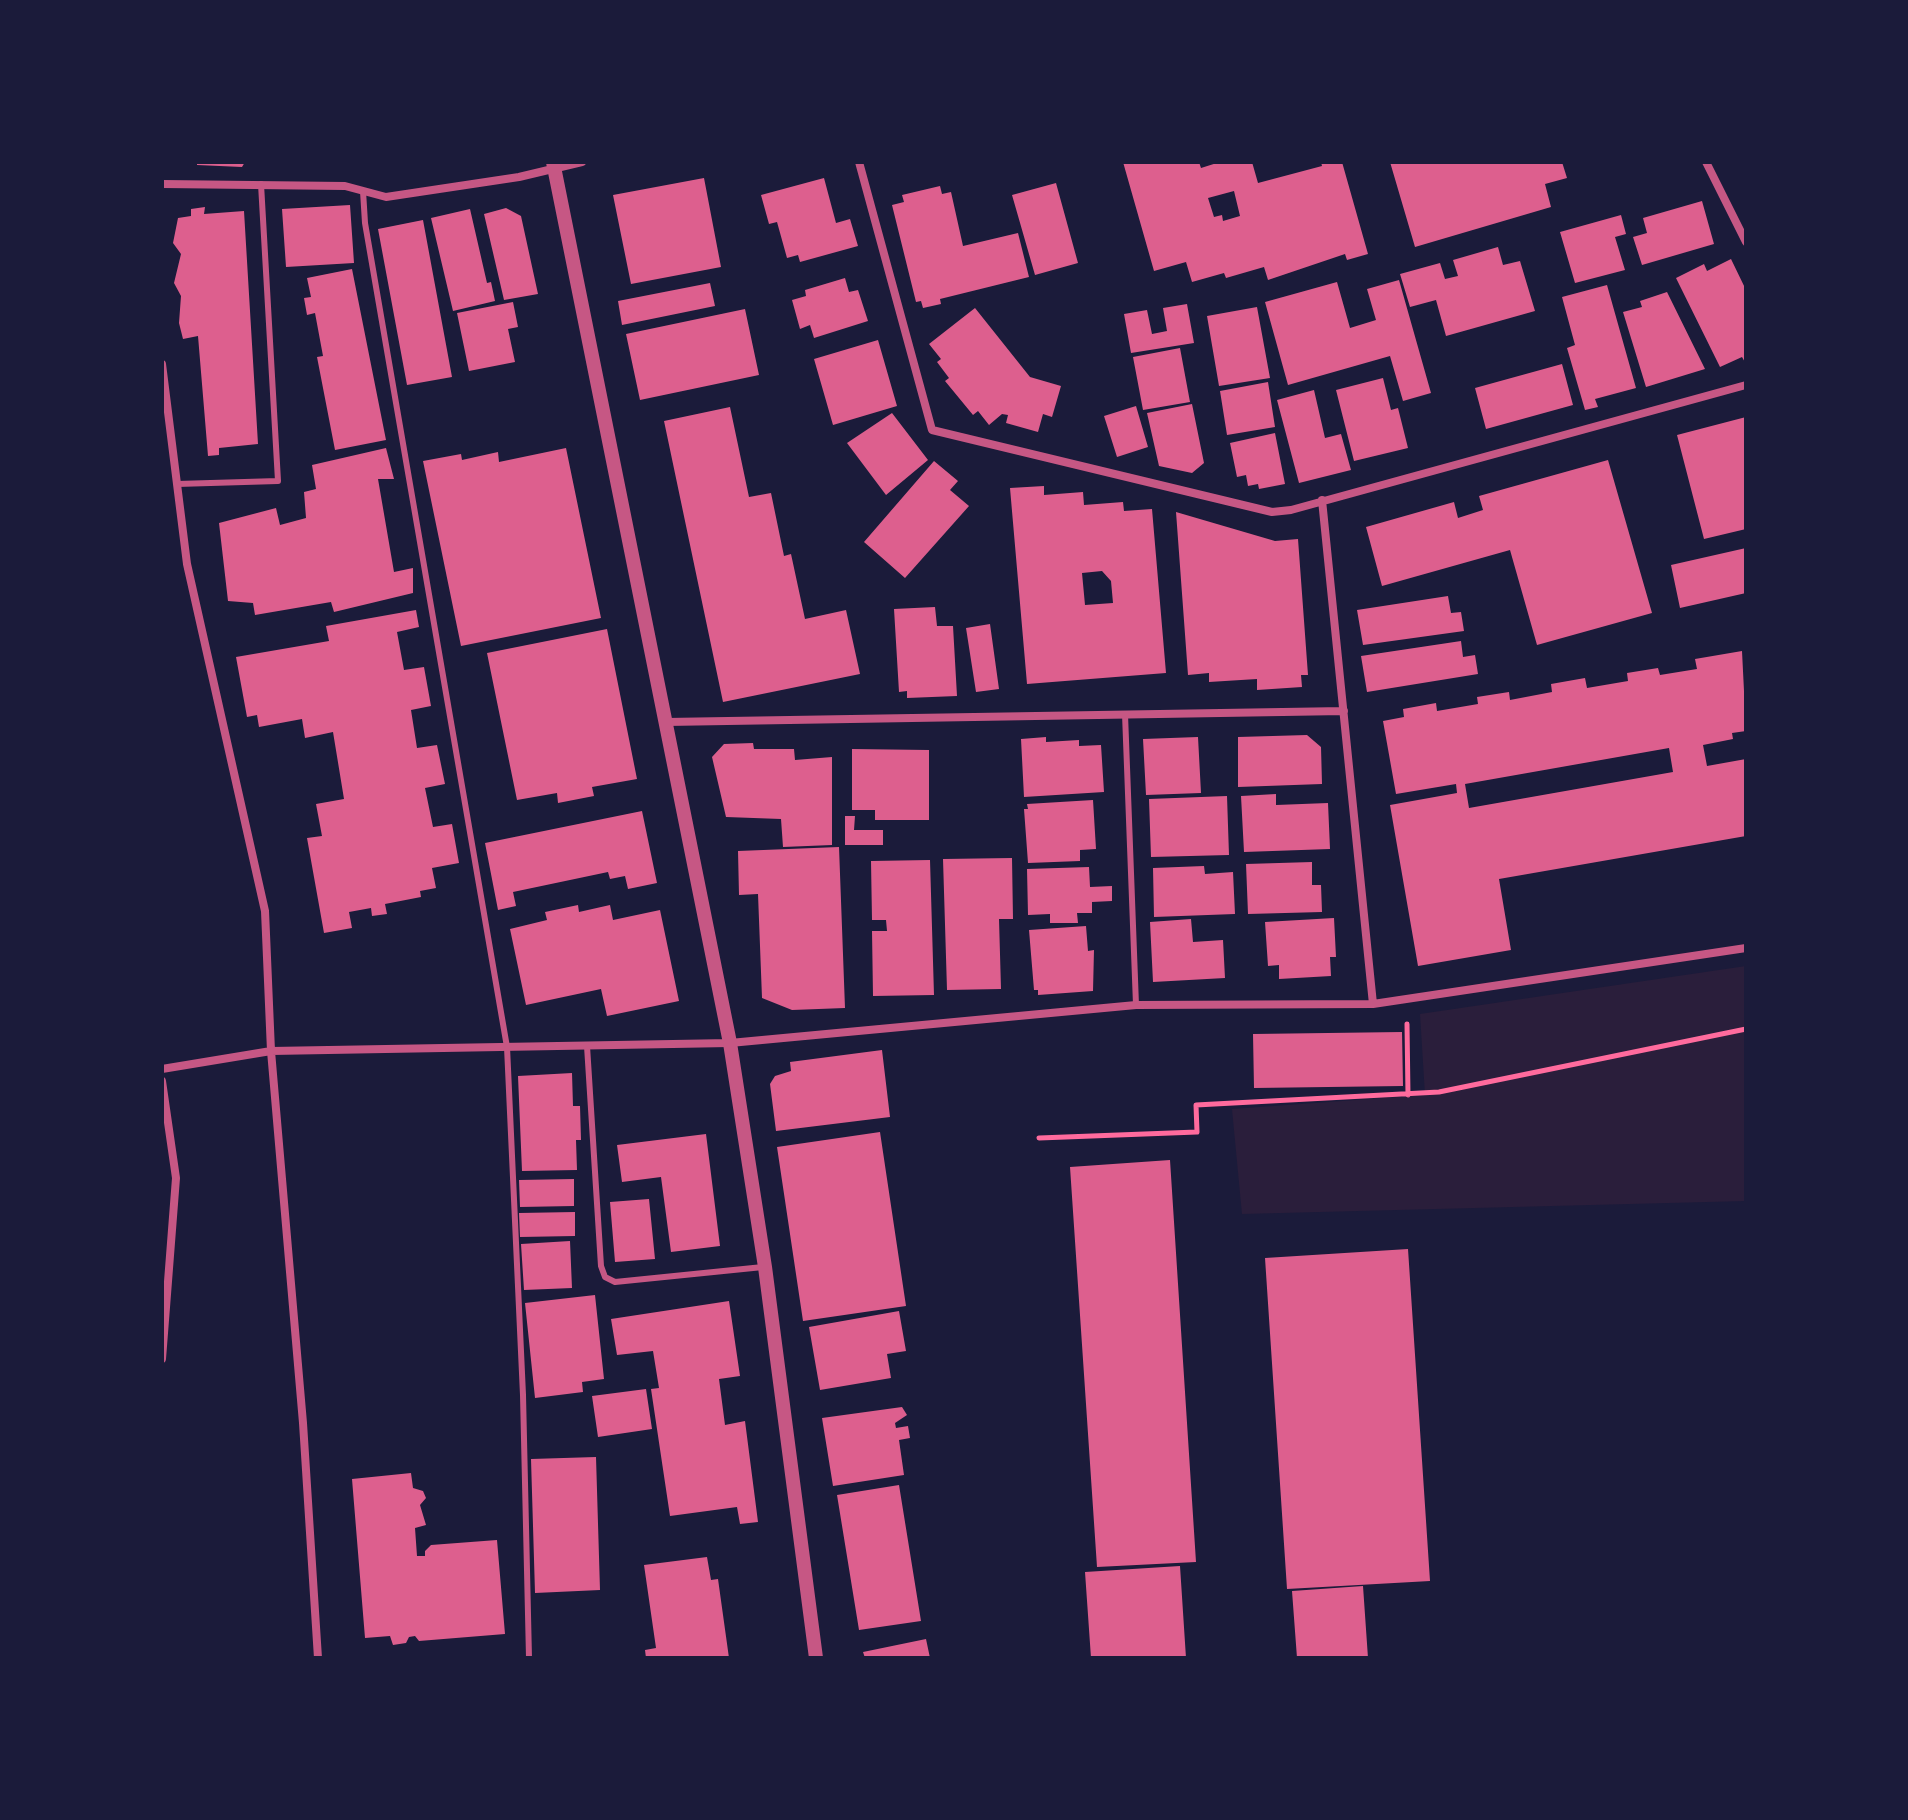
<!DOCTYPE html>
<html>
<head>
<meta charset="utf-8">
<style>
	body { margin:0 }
	#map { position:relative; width:1908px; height:1820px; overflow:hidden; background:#1b1b3a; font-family:Commissioner,sans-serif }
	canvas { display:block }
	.frame { position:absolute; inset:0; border:164px solid #1b1b3a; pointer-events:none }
</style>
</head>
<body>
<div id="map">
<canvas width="1908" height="1820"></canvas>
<div class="frame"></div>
</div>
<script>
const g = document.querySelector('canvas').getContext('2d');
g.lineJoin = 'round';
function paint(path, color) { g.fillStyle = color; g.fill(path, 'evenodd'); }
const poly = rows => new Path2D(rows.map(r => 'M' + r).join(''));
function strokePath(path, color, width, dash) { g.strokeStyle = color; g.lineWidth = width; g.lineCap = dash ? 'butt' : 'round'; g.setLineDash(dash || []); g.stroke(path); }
const green = poly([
	[1746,966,1746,1201,1242,1214,1232,1109,1425,1095,1420,1014]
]);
const building = poly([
	[197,162,245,162,242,167,197,165],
	[1123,162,1199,162,1201,168,1220,162,1252,162,1258,183,1322,166,1321,162,1342,162,1368,254,1347,260,1345,254,1268,280,1264,267,1226,278,1224,273,1192,282,1186,262,1154,271],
	[1234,191,1240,216,1223,221,1222,215,1214,217,1208,198],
	[1390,162,1562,162,1567,178,1545,184,1551,207,1415,247],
	[704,178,721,267,631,284,613,195],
	[824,178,836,223,850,219,858,246,800,262,798,255,787,258,777,222,769,224,761,195],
	[1056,183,1078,263,1035,275,1012,195],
	[940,186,942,194,951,192,963,246,1018,233,1029,277,940,299,941,304,923,308,921,301,916,302,892,205,904,202,902,195],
	[1702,201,1714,244,1642,265,1633,237,1647,233,1643,218],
	[350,205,354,263,286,267,282,209],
	[205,207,204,214,244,211,258,444,219,448,219,455,208,456,198,336,183,339,179,323,181,296,174,283,181,254,173,243,178,218,191,216,191,209],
	[506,208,521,216,538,294,504,300,484,214],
	[470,209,487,283,491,282,495,301,453,311,431,218],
	[1621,215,1626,234,1615,237,1625,270,1575,283,1560,232],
	[423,220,452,377,407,385,378,229],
	[1498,247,1503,265,1520,261,1535,311,1446,336,1436,300,1410,307,1400,274,1440,263,1445,279,1458,276,1453,260],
	[1731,259,1746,290,1746,364,1742,357,1720,367,1676,278,1704,264,1707,271],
	[352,269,386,440,335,450,317,357,323,356,315,313,307,315,304,298,311,297,307,278],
	[845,278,849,292,858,290,868,321,814,338,810,325,800,329,792,300,806,296,805,290],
	[1399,280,1431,393,1403,401,1390,356,1288,385,1265,302,1337,282,1350,328,1376,320,1367,289],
	[710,283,715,306,622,325,618,301],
	[1607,285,1636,388,1595,399,1598,407,1585,410,1567,348,1575,345,1562,297],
	[1667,292,1705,369,1646,387,1623,312,1642,307,1640,301],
	[513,302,518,327,508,329,515,362,469,371,457,313],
	[1187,304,1194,343,1131,353,1124,314,1147,310,1152,334,1167,331,1163,308],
	[1257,307,1270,378,1219,386,1207,316],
	[975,308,1030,377,1061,386,1052,417,1043,414,1038,432,1006,423,1008,415,1002,414,989,425,978,411,973,415,945,381,949,378,937,362,941,359,929,344],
	[745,309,759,375,640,400,626,334],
	[878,340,897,406,833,425,814,359],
	[1180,348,1190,402,1143,410,1133,357],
	[1562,364,1573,405,1486,429,1475,388],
	[1383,378,1391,410,1398,408,1408,448,1354,461,1336,390],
	[1268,382,1275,427,1227,435,1220,391],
	[1314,390,1325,438,1341,434,1351,470,1299,483,1277,400],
	[1192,404,1204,463,1192,473,1159,466,1147,413],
	[1136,406,1148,447,1117,457,1104,416],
	[730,407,749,497,771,493,784,556,791,554,805,619,846,610,860,674,723,702,664,421],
	[892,413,928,460,886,495,847,443],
	[1746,417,1746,529,1704,539,1677,435],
	[1275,433,1285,484,1259,489,1258,484,1248,486,1246,475,1237,477,1230,443],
	[386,448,394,479,378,479,394,572,413,568,413,593,334,612,331,602,255,615,253,603,228,601,219,523,276,508,280,525,306,518,304,492,316,489,312,465],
	[566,448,601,618,461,646,423,461,461,454,462,460,498,452,499,462],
	[1608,460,1652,613,1537,645,1510,550,1382,586,1366,527,1454,502,1458,518,1483,510,1479,496],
	[934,461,958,481,950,490,969,506,905,578,864,542],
	[1044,486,1044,495,1083,492,1084,505,1123,502,1124,511,1152,509,1166,673,1027,684,1010,488],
	[1102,571,1111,581,1113,603,1085,605,1082,573],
	[1176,512,1275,541,1298,539,1308,675,1301,675,1302,687,1257,690,1257,679,1209,682,1209,673,1188,675],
	[1746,548,1746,593,1680,608,1671,565],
	[1448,596,1451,613,1461,612,1464,631,1363,645,1357,610],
	[935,607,937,626,953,626,957,696,907,698,907,691,899,692,894,609],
	[416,610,419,627,397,632,404,670,424,667,431,706,411,710,417,748,437,745,445,784,425,788,433,827,452,824,459,863,432,868,436,888,420,891,421,897,385,904,387,914,372,916,371,908,349,912,352,928,324,933,307,838,322,836,316,804,344,799,333,732,305,738,302,719,259,727,257,715,247,717,236,657,329,641,326,626],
	[990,624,999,689,976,692,966,628],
	[607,629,637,779,592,787,594,796,558,803,557,793,517,800,487,653],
	[1461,641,1463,657,1475,655,1478,674,1367,692,1361,656],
	[1742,651,1746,731,1732,733,1733,739,1703,745,1707,766,1746,759,1746,836,1499,879,1511,950,1418,966,1390,805,1457,793,1456,784,1396,794,1383,721,1404,717,1403,709,1436,703,1437,711,1478,704,1477,697,1509,692,1510,700,1552,692,1551,684,1585,678,1587,688,1628,681,1627,673,1658,668,1660,675,1697,669,1695,659],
	[1669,748,1673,772,1469,808,1465,784],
	[1307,735,1321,747,1322,784,1238,787,1238,737],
	[1046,737,1046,742,1079,740,1079,746,1101,745,1104,792,1024,797,1021,739],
	[1198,737,1201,793,1146,795,1143,739],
	[753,743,754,749,794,749,795,760,832,757,832,845,783,847,781,819,726,817,712,757,724,744],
	[852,749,929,750,929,820,875,820,875,810,852,810],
	[1276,794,1276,805,1328,803,1330,849,1244,852,1241,796],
	[1227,796,1229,855,1151,857,1149,799],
	[1093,800,1096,849,1080,850,1080,861,1028,863,1024,809,1028,809,1027,804],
	[642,811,657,883,628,889,625,876,610,879,608,872,513,892,516,906,498,910,485,843],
	[845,816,855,816,854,830,883,830,883,845,845,845],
	[839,847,845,1008,792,1010,762,998,758,894,739,895,738,851],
	[1012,858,1013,919,999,919,1001,989,947,990,943,859],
	[930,860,934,995,873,996,872,931,887,931,886,920,872,920,871,861],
	[1312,862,1312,885,1321,885,1322,912,1248,914,1246,864],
	[1204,866,1205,874,1233,872,1235,914,1154,917,1153,868],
	[1089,867,1090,887,1112,886,1112,901,1092,902,1092,913,1077,913,1078,923,1050,923,1050,914,1028,915,1027,869],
	[578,905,579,912,610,905,613,920,660,910,679,1001,607,1016,601,989,526,1005,510,929,547,920,545,912],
	[1334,918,1336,957,1330,957,1331,976,1279,979,1279,965,1268,966,1265,922],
	[1191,919,1193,942,1223,940,1225,978,1153,982,1150,922],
	[1086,926,1088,951,1094,950,1093,991,1038,995,1038,990,1034,990,1029,930],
	[1402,1032,1403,1086,1254,1088,1253,1034],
	[882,1050,890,1117,776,1131,770,1084,775,1076,791,1071,790,1062],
	[572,1073,573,1106,580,1106,581,1140,576,1140,577,1170,522,1171,518,1076],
	[880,1132,906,1306,803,1321,777,1147],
	[706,1134,720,1246,671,1252,661,1177,622,1182,617,1145],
	[1170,1160,1196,1562,1097,1567,1070,1167],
	[574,1179,574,1206,520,1207,519,1180],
	[649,1199,655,1259,615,1262,610,1202],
	[575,1212,575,1236,520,1237,519,1213],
	[570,1241,572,1288,524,1290,521,1244],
	[1408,1249,1430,1581,1287,1589,1265,1258],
	[595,1295,604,1379,582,1382,583,1392,535,1398,525,1303],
	[729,1301,740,1376,719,1379,725,1425,745,1421,758,1522,740,1524,737,1507,670,1516,651,1389,659,1388,653,1351,617,1355,611,1319],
	[899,1311,906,1351,887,1354,891,1378,820,1390,809,1327],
	[646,1389,652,1429,598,1437,592,1396],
	[902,1407,907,1415,895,1423,896,1428,908,1426,910,1438,899,1440,904,1475,833,1486,822,1418],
	[596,1457,600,1590,535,1593,531,1459],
	[411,1473,413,1488,423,1491,426,1498,420,1505,426,1525,415,1528,417,1556,425,1556,425,1551,431,1545,497,1540,505,1634,419,1641,415,1636,409,1637,406,1643,393,1645,390,1636,365,1638,352,1479],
	[899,1485,921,1621,859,1630,837,1495],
	[707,1557,711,1580,718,1579,729,1658,646,1658,645,1650,656,1648,644,1565],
	[1180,1566,1186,1658,1091,1658,1085,1572],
	[1363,1586,1368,1658,1297,1658,1292,1591],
	[926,1639,930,1658,865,1658,863,1652]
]);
const path = poly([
	[1407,1024,1408,1095],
	[1039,1138,1197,1132,1196,1105,1439,1092,1746,1029]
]);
const service = poly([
	[363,191,365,223,507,1047,523,1395,529,1658],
	[177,484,278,481,261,184],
	[1125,714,1136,1005],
	[587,1046,601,1266,605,1277,615,1282,763,1267]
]);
const minor = poly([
	[859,162,932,430,1272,512,1291,510,1746,385],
	[1706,162,1746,242],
	[162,184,345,186,386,197,519,177,582,162],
	[162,364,187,564,265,911,271,1051,303,1423,318,1658],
	[1322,500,1373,1004],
	[666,722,1344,711],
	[162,1069,271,1051,730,1043,1136,1005,1373,1004,1746,948],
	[162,1081,176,1178,162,1359]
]);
const tertiary = poly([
	[553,162,730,1043,765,1267,816,1658]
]);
paint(green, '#2a1e3b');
paint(building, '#dd5f8e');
strokePath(path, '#ff6b9d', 5);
strokePath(service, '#c65784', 6);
strokePath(minor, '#c65784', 8);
strokePath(tertiary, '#c65784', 14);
</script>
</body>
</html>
